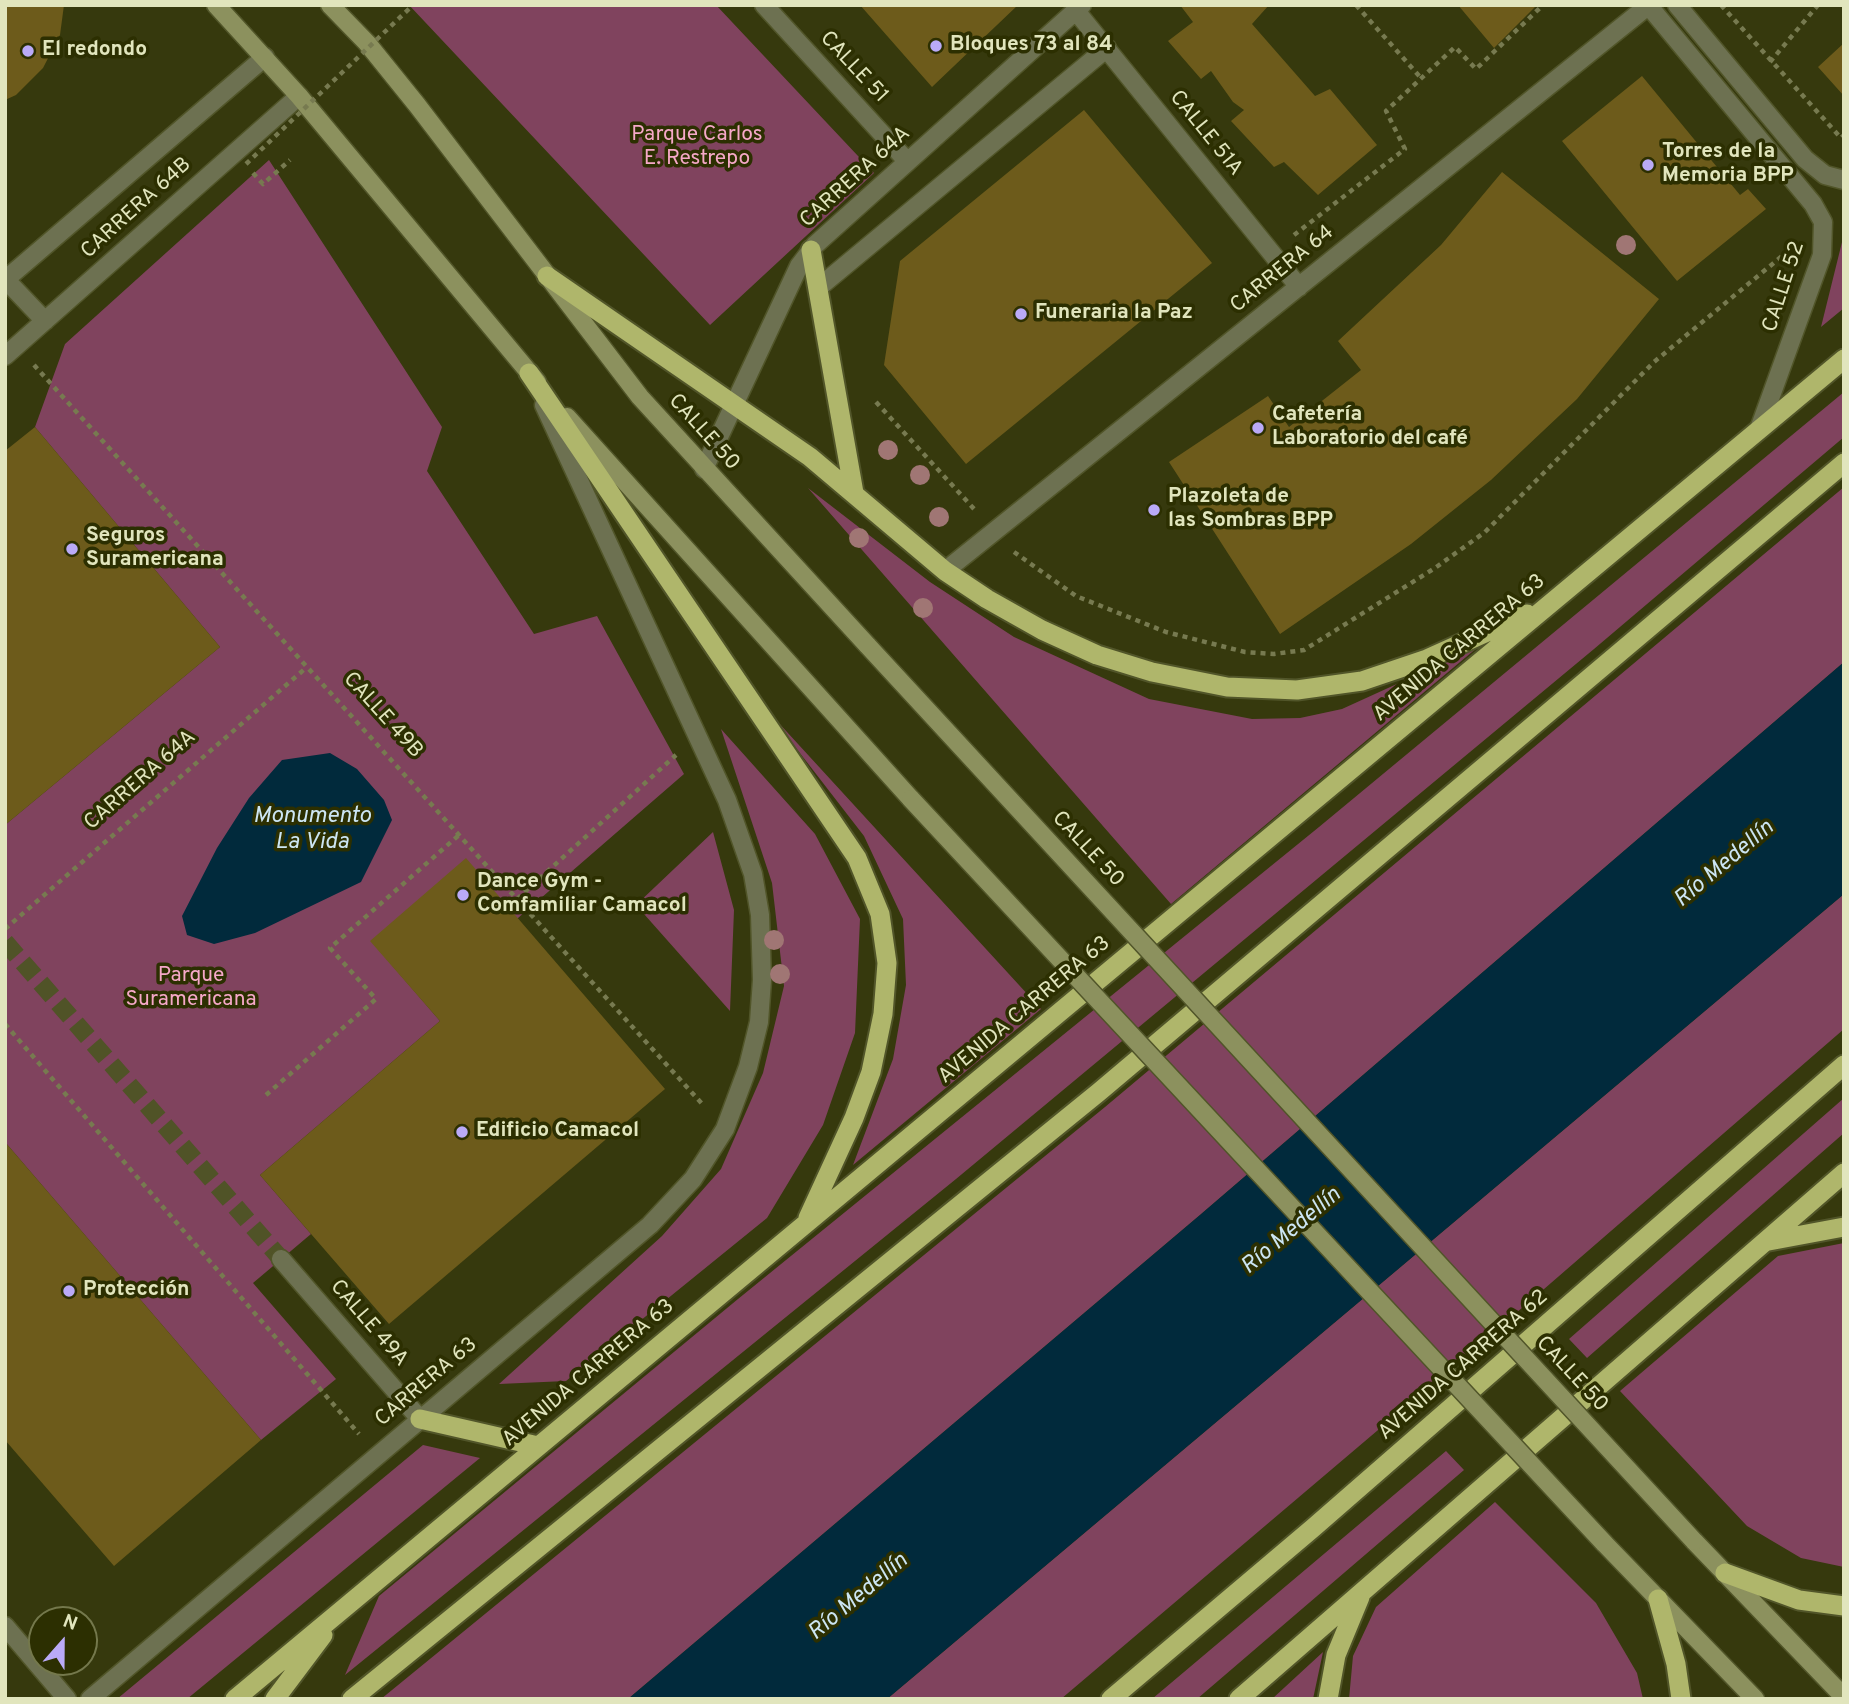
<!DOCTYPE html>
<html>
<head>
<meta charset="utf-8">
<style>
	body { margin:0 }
	#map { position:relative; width:1849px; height:1704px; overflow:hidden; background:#36390d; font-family:Overpass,sans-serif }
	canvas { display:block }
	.frame { position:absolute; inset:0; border:7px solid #e1e5bd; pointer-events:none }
	.north { position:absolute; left:28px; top:1606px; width:70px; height:70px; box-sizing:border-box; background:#2c2f01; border:2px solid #74784c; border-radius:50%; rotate:21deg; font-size:19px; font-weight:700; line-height:28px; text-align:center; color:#e1e5bd }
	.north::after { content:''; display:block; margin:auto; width:24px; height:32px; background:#baaaf7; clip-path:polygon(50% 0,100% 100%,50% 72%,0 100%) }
</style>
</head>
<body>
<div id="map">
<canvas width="1849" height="1704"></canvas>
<div class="frame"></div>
<div class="north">N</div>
</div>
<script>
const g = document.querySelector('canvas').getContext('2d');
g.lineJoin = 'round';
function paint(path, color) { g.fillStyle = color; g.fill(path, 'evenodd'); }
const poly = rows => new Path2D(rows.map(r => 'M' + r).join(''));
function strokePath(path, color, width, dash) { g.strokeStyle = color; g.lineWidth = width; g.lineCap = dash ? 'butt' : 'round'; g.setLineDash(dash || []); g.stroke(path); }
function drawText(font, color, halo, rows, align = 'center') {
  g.font = font + ' Overpass,sans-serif'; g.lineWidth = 7; g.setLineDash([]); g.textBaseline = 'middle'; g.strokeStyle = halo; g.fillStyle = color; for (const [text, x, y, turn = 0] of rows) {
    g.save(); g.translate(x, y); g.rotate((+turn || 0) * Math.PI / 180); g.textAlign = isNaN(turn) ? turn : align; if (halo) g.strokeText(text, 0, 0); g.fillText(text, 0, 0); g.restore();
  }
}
const green = poly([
	[409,5,716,5,874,173,710,325],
	[269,160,442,427,427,471,534,634,597,616,684,774,518,918,371,941,440,1021,260,1175,311,1234,253,1283,336,1379,261,1440,5,1142,5,825,220,647,35,427,65,344],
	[1844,234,1844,308,1821,327],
	[1844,392,1844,437,1594,649,956,1179,345,1675,379,1596,738,1299,1319,827],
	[1844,487,1844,662,1200,1215,628,1699,381,1699,1105,1107],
	[808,488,930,582,1014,637,1149,699,1252,719,1300,718,1342,709,1478,647,1171,904],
	[765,708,1041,1009,853,1165,893,1059,906,985,903,919,864,836],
	[721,729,815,834,860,919,855,1033,823,1125,767,1218,566,1381,499,1384,662,1236,721,1169,763,1073,784,986,772,883],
	[713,832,734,910,730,1011,636,905],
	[1844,894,1844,1029,1536,1296,1061,1699,887,1699],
	[1844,1098,1844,1133,1587,1358,1569,1339],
	[1844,1243,1844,1567,1801,1558,1747,1526,1620,1391,1778,1256],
	[423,1445,480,1458,187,1699,117,1699],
	[1446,1451,1464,1470,1197,1699,1152,1699],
	[1495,1502,1596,1603,1637,1673,1643,1699,1349,1699,1353,1656,1376,1607],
	[1323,1652,1313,1699,1272,1699]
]);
const water = poly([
	[1844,662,1844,894,887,1699,628,1699,1200,1215],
	[330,753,357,769,384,800,392,820,361,882,255,933,214,944,187,935,182,916,217,848,249,798,282,760]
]);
const building = poly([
	[5,5,64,5,60,35,43,68,16,95,5,100],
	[860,5,1018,5,932,87],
	[1180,5,1269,5,1252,24,1315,96,1330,89,1377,145,1318,195,1284,162,1274,167,1231,121,1244,110,1233,102,1211,71,1201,79,1168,41,1193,22],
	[1458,5,1537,5,1494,48],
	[1844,43,1844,96,1818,67],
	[1642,76,1740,195,1748,189,1766,209,1677,281,1562,141],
	[1084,110,1212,263,966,464,884,365,900,261],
	[1502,172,1659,299,1577,399,1491,480,1411,544,1280,634,1169,462,1268,396,1289,427,1361,370,1338,341,1441,245],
	[35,427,220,647,5,825,5,451],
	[466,858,665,1089,389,1324,260,1175,440,1021,370,941],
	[5,1142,261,1440,114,1566,5,1440]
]);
const minorTunnel = poly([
	[5,942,281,1259]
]);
const path = poly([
	[1356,5,1421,78],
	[1721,5,1841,138,1844,135],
	[1770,62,1818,5],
	[253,173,263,184,290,160],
	[1294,235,1405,149,1386,111,1455,47,1476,69,1543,5],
	[34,365,704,1106],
	[876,402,975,510],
	[1014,552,1076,596,1166,632,1245,652,1274,654,1304,650,1435,568,1485,532,1654,362,1793,247],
	[517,899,676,755],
	[5,929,307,667],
	[5,1024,359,1434],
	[266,1095,376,999,330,948,459,835]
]);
const service = poly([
	[818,288,1107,48]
]);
const minor = poly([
	[764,5,907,161],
	[1648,5,1813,204,1823,222,1822,255,1759,429],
	[1677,5,1805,159,1825,175,1844,180],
	[1076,11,1299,287],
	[5,279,45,321],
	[5,280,265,57],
	[5,356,299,96],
	[704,469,799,266,815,245,1082,5],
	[945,571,1649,5],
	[281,1259,420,1419],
	[5,1626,67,1699],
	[90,1699,650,1225,693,1179,725,1129,748,1067,759,1022,762,980,760,915,753,874,727,800,544,405]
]);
const secondary = poly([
	[216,5,299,96,537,382],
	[330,5,367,43,417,105,640,397,868,646],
	[567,417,911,799],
	[1694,1541,1844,1697],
	[1604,1543,1755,1699]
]);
const trunk = poly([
	[811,250,854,493],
	[547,276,810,457,945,571,987,599,1042,630,1097,655,1152,672,1227,687,1297,690,1362,681,1427,659,1527,614],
	[529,373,857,858,880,914,887,963,883,1014,871,1072,854,1118,808,1218],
	[1769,1241,1844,1227],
	[420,1419,538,1446],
	[1725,1573,1799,1600,1844,1606],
	[1658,1599,1676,1664,1681,1699],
	[235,1699,1844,359],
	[275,1699,323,1635],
	[352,1699,1099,1092,1844,463],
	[1111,1699,1313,1528,1844,1065],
	[1239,1699,1844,1173],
	[1328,1699,1336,1655,1360,1597]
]);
const pathBridge = poly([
	[246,164,413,5]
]);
const secondaryBridge = poly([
	[868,646,1694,1541],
	[911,799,1604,1543]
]);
const trees = [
	[1626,245],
	[888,450],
	[920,475],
	[939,517],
	[859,538],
	[923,608],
	[774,940],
	[780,974]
];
const markers = [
	[936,46,7,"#baaaf7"],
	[28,51,7,"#baaaf7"],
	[1648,165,7,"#baaaf7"],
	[1021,314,7,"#baaaf7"],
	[1258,428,7,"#baaaf7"],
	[1154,510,7,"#baaaf7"],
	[72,549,7,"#baaaf7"],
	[463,895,7,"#baaaf7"],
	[462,1132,7,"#baaaf7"],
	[69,1291,7,"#baaaf7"]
];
const poiNames = [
	["Bloques 73 al 84",950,46],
	["El redondo",42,51],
	["Torres de la",1662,153],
	["Memoria BPP",1662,177],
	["Funeraria la Paz",1035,314],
	["Cafetería",1272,416],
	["Laboratorio del café",1272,440],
	["Plazoleta de",1168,498],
	["las Sombras BPP",1168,522],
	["Seguros",86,537],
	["Suramericana",86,561],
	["Dance Gym -",477,883],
	["Comfamiliar Camacol",477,907],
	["Edificio Camacol",476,1132],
	["Protección",83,1291]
];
const streetNames = [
	["CALLE 51",853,68,47],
	["CALLE 51A",1205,134,51],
	["CARRERA 64A",856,178,-42],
	["CARRERA 64B",137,209,-42],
	["CARRERA 64",1283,270,-39],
	["CALLE 52",1785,287,-72],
	["CALLE 50",703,433,48],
	["AVENIDA CARRERA 63",1460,649,-40],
	["CALLE 49B",382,716,48],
	["CARRERA 64A",141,781,-41],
	["CALLE 50",1087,850,47],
	["AVENIDA CARRERA 63",1025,1011,-40],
	["CALLE 49A",368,1324,49],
	["AVENIDA CARRERA 62",1464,1366,-41],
	["AVENIDA CARRERA 63",589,1374,-40],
	["CALLE 50",1571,1375,47],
	["CARRERA 63",427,1383,-40]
];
const parkNames = [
	["Parque Carlos",697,136],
	["E. Restrepo",697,160],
	["Parque",191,977],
	["Suramericana",191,1001]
];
const waterNames = [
	["Monumento",312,817],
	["La Vida",312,843],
	["Río Medellín",1725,865,-40],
	["Río Medellín",1292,1232,-40],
	["Río Medellín",859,1598,-40]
];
paint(green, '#80435e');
paint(water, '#012a3c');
paint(building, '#6d5b1b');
strokePath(minorTunnel, '#505327', 18, [18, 9]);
strokePath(service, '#515529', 21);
strokePath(minor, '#515529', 21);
strokePath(secondary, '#515529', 21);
strokePath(trunk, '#515529', 23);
strokePath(path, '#777a50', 4.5, [5, 5]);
strokePath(service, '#6d7151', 18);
strokePath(minor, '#6d7151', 18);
strokePath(secondary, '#8c915e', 18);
strokePath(trunk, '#afb66b', 19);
strokePath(secondaryBridge, '#515529', 21, []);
strokePath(pathBridge, '#777a50', 4.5, [5, 5]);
strokePath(secondaryBridge, '#8c915e', 18);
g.fillStyle = '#a07674';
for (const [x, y] of trees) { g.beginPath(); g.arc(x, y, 10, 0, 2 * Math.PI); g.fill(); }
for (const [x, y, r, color] of markers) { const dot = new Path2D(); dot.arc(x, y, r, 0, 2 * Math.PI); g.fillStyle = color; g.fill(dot); strokePath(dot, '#2c2f01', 2.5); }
drawText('bold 21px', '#e1e5bd', '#2c2f01', poiNames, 'left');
drawText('21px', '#e1e5bd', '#2c2f01', streetNames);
drawText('21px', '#f6a8c8', '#2c2f01', parkNames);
drawText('italic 23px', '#cce5f3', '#2c2f01', waterNames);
</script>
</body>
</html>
